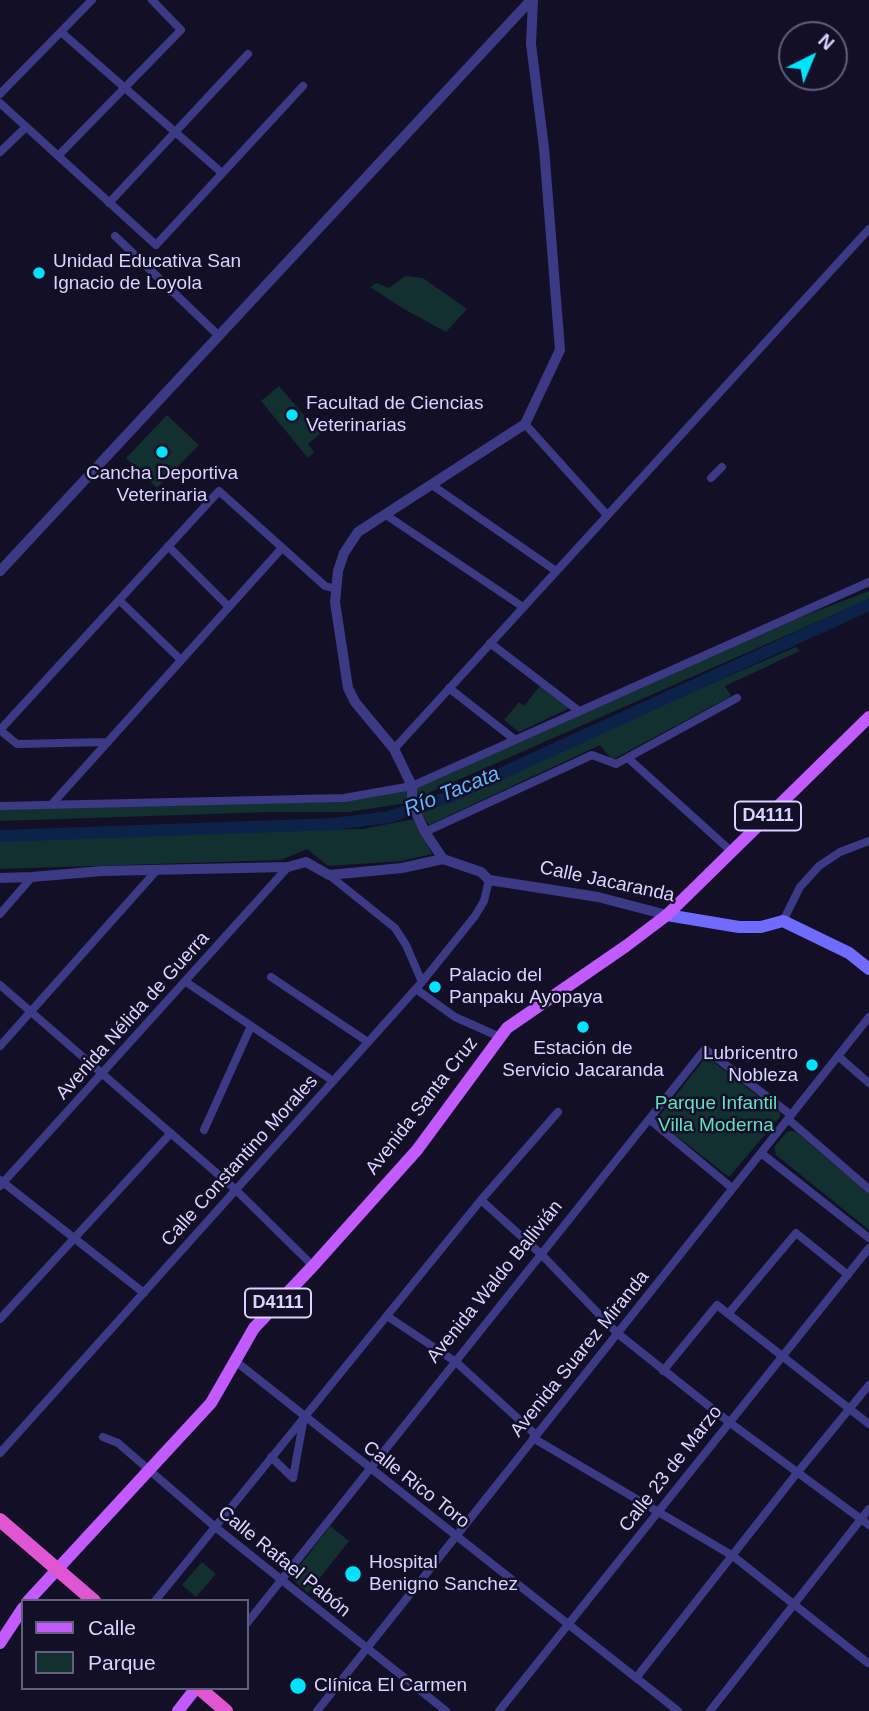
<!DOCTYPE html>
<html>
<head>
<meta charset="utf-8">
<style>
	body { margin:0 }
	#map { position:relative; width:869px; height:1711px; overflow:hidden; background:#130f26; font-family:Helvetica,sans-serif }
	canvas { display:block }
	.legend { position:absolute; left:21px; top:1599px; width:228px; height:91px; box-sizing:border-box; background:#130f26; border:2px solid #625e7d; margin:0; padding:9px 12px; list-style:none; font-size:21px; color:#d9d4ff }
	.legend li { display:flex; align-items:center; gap:14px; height:35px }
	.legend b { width:35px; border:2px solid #625e7d }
	.north { position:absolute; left:778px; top:21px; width:70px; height:70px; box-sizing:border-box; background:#130f26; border:2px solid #625e7d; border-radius:50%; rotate:43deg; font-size:19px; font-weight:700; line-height:28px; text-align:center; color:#d9d4ff }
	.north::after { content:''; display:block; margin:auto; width:24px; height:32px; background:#00e5ff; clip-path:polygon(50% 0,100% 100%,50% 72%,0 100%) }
</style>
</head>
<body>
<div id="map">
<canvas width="869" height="1711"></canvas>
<ul class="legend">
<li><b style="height:9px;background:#c25bff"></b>Calle</li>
<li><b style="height:19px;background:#12302f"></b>Parque</li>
</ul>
<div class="north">N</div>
</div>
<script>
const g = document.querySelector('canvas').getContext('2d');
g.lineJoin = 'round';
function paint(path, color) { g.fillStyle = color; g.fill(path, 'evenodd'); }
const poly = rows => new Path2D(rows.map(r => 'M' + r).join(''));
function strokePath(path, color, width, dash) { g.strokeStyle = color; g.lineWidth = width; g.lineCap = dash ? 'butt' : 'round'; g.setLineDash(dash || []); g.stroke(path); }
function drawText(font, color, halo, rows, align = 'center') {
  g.font = font + ' Helvetica,sans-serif'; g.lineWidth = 5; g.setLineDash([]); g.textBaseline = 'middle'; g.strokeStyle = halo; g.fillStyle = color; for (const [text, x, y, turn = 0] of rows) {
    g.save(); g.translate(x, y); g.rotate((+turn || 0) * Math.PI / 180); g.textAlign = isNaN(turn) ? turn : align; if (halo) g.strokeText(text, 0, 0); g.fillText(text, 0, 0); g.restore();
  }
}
const green = poly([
	[405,276,423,278,467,309,446,332,404,309,370,287,377,283,389,288],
	[279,386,320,434,308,444,314,452,308,458,261,401],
	[167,415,199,445,157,488,126,458],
	[869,591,869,599,417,798,417,786,793,620],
	[796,647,800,651,725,686,731,696,612,760,600,745,429,825,420,811,486,785,597,733],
	[543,682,572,707,519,732,504,720,519,702,524,706],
	[407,790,407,803,349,812,271,812,0,821,0,809,341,802],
	[414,819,432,854,402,861,328,866,307,849,281,860,0,869,0,838,362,829],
	[706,1059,711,1060,780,1113,780,1117,729,1177,660,1123,658,1118,702,1062],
	[791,1131,796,1132,869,1194,869,1230,776,1155,774,1147,787,1132],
	[330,1526,349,1541,308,1593,293,1580,292,1576],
	[202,1562,216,1574,196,1597,182,1585]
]);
const river = poly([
	[0,836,334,824,389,817,450,797,869,605]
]);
const minor = poly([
	[61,32,222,173],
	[0,94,92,0],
	[0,103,156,245,303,86],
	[0,152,26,127],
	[58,156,181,30,152,0],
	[109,203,248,54],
	[115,236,219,336],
	[525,424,607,515],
	[711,478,722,467],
	[432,485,556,571],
	[386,515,523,607],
	[168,546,229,607],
	[119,600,181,660],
	[490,643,579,711],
	[449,688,514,739],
	[108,742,17,744,0,730,219,491,325,586,336,589],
	[394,749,869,229],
	[629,759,732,852],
	[52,804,282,548],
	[0,806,344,798,412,786,869,582],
	[425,832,592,755,616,764,737,698],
	[329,875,395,928,406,945,422,982],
	[0,914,32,877],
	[783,921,800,887,819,866,840,852,869,841],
	[271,977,368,1042],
	[186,982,333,1081],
	[0,985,235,1189,313,1266],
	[416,989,455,1017,500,1037],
	[0,1046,157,870],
	[838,1056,869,1083],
	[788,1119,869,1189],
	[650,1120,732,1188],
	[204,1130,251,1026],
	[761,1153,869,1238],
	[0,1180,144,1293],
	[0,1186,288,867],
	[481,1200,542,1255,617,1333,729,1422,869,1525],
	[728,1314,796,1233,848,1275],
	[387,1316,456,1362,536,1435],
	[0,1319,171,1133],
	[234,1360,678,1711],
	[663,1371,717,1305,869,1424],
	[103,1437,118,1443,214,1526,446,1711],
	[533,1438,733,1556,868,1663],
	[0,1453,422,982,475,916,484,901,489,880],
	[271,1457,293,1478],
	[293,1478,304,1417],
	[155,1601,481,1200,558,1112],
	[247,1623,705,1049,791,1115],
	[636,1678,797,1473,869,1385],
	[317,1711,869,1017],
	[499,1711,869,1248],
	[710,1711,869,1509]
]);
const tertiary = poly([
	[0,571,531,0],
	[443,859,425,832,412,804,412,786,394,749,355,702,348,688,335,602,338,571,344,553,358,532,525,424,560,350,544,148,531,44,533,0],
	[0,878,32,877,102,871,288,867,306,862,329,875,402,868,443,859,481,872,489,880,598,897,667,915]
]);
const secondary = poly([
	[667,915,739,927,761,927,783,921,849,953,869,969]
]);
const primary = poly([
	[28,1601,211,1403,254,1328,313,1266,417,1150,507,1028,626,946,667,915,869,717],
	[0,1643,23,1608],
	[178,1711,196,1688]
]);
const trunk = poly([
	[0,1520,94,1601],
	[199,1688,226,1711]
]);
const markers = [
	[39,273,7,"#00e5ff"],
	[292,415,7,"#00e5ff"],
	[162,452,7,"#00e5ff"],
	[435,987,7,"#00e5ff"],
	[583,1027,7,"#00e5ff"],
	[812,1065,7,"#00e5ff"],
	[353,1574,9,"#00e5ff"],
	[298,1686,9,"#00e5ff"]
];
const shields = [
	[768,816,66],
	[278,1303,66]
];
const shieldNames = [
	["D4111",768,816],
	["D4111",278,1303]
];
const poiNames = [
	["Unidad Educativa San",53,262],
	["Ignacio de Loyola",53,284],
	["Facultad de Ciencias",306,404],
	["Veterinarias",306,426],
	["Cancha Deportiva",162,474,"center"],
	["Veterinaria",162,496,"center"],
	["Palacio del",449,976],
	["Panpaku Ayopaya",449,998],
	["Estación de",583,1049,"center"],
	["Servicio Jacaranda",583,1071,"center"],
	["Lubricentro",798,1054,"right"],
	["Nobleza",798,1076,"right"],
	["Hospital",369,1563],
	["Benigno Sanchez",369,1585],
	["Clínica El Carmen",314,1686]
];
const streetNames = [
	["Calle Jacaranda",607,882,12],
	["Avenida Nélida de Guerra",133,1016,-48],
	["Avenida Santa Cruz",422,1106,-52],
	["Calle Constantino Morales",240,1161,-48],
	["Avenida Waldo Ballivián",495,1282,-51],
	["Avenida Suarez Miranda",580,1354,-51],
	["Calle 23 de Marzo",671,1469,-52],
	["Calle Rico Toro",416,1485,38],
	["Calle Rafael Pabón",284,1562,39]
];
const parkNames = [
	["Parque Infantil",716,1104],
	["Villa Moderna",716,1126]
];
const waterNames = [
	["Río Tacata",452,792,-22]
];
paint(green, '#12302f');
strokePath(river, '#0c2248', 12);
strokePath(minor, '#3d3a85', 8);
strokePath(tertiary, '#3d3a85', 10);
strokePath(secondary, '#6f6bff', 12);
strokePath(primary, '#c25bff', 12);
strokePath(trunk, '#e055d1', 14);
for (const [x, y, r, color] of markers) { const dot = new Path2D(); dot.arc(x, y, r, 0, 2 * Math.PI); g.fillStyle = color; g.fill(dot); strokePath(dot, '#130f26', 2.5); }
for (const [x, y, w] of shields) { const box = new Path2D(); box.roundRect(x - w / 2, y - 14.5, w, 29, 5); g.fillStyle = '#130f26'; g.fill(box); strokePath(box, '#d9d4ff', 2); }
drawText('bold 18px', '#d9d4ff', null, shieldNames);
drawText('19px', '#d9d4ff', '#130f26', poiNames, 'left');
drawText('19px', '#d9d4ff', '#130f26', streetNames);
drawText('19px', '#5fe0c0', '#130f26', parkNames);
drawText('italic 21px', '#62b6ff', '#130f26', waterNames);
</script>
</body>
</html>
